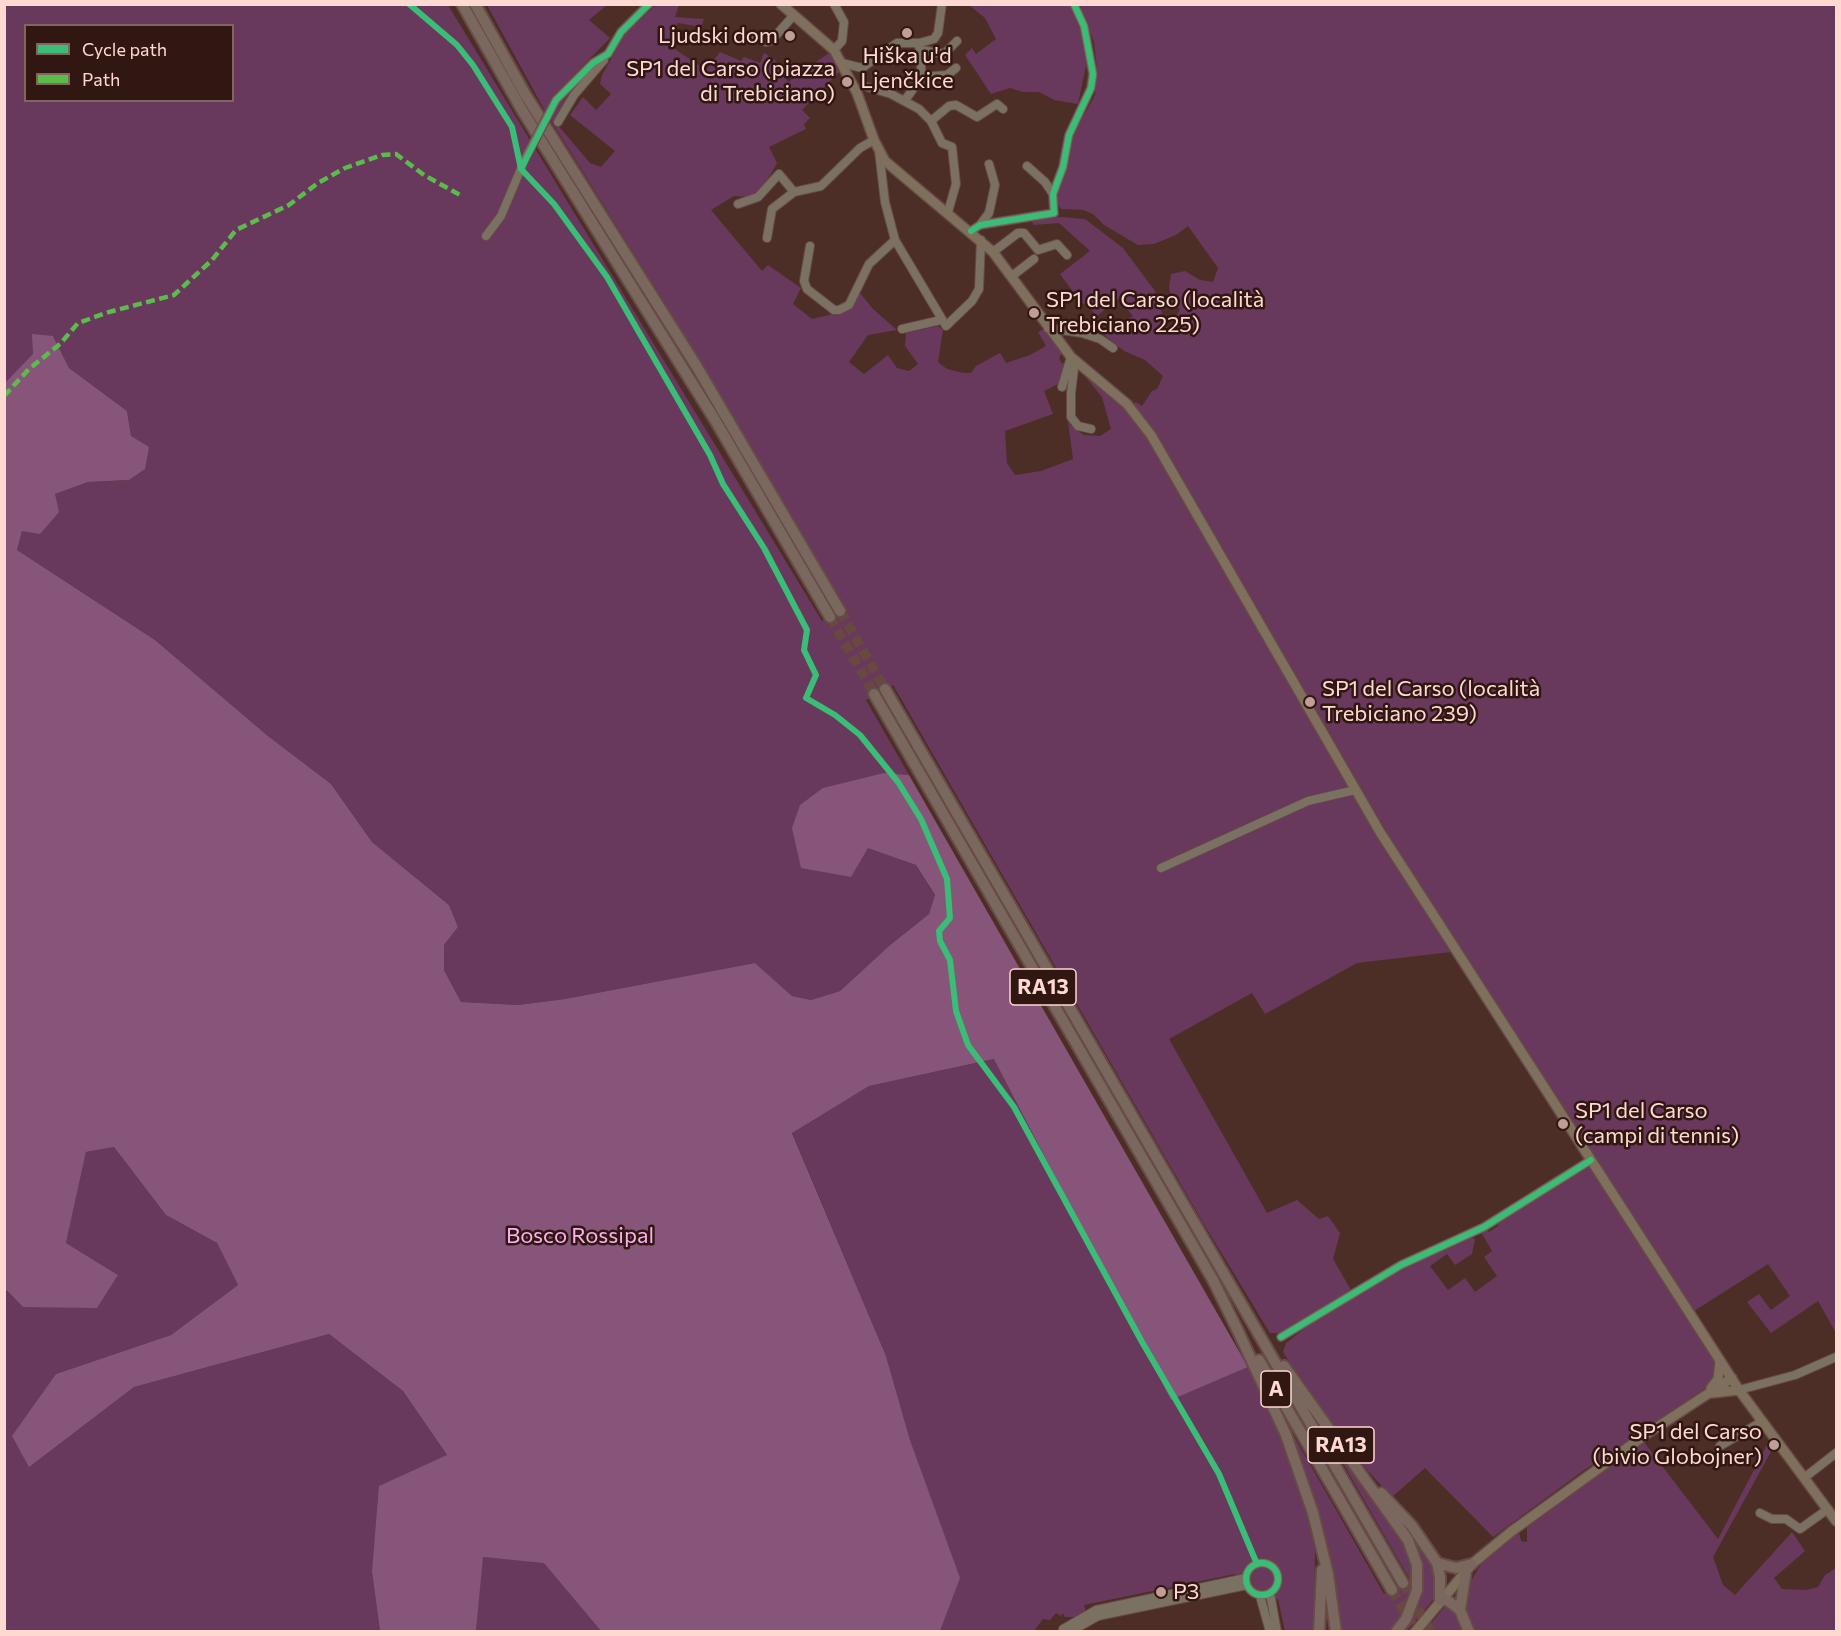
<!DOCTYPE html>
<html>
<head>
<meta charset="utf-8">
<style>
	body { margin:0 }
	#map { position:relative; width:1841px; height:1636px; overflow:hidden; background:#4d2e27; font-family:Commissioner,sans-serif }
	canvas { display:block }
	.frame { position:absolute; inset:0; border:6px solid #fed9d1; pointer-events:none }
	.legend { position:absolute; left:24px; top:24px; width:210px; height:78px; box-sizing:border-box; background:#311712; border:2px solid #83655e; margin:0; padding:8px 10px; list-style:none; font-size:18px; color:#fed9d1 }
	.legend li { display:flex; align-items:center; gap:12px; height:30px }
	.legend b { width:30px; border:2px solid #83655e }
</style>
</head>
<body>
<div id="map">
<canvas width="1841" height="1636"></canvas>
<div class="frame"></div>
<ul class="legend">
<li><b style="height:8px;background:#3abd76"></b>Cycle path</li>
<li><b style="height:8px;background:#5cbc4b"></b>Path</li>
</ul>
</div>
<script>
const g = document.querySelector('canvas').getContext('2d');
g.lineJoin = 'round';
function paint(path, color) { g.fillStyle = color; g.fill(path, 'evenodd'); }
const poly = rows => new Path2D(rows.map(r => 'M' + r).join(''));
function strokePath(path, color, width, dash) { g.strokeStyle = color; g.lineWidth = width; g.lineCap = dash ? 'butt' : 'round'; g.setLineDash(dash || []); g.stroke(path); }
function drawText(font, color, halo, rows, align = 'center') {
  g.font = font + ' Commissioner,sans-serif'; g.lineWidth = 5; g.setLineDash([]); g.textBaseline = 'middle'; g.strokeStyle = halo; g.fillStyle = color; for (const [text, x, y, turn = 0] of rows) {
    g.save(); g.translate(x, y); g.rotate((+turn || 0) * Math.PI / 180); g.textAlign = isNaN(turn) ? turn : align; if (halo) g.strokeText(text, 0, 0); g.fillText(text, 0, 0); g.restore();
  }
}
const green = poly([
	[5,5,448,5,822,621,845,607,656,289,545,111,487,5,607,5,589,20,610,38,552,98,560,103,598,63,556,123,590,163,601,167,615,151,570,115,583,97,596,110,611,94,600,84,602,75,625,34,656,5,679,5,675,17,704,19,701,27,678,23,667,44,706,70,720,52,741,61,744,57,760,63,764,53,775,60,788,82,829,53,839,72,802,110,810,118,804,124,806,129,769,147,777,163,762,190,751,197,734,196,711,210,762,271,768,265,801,288,793,304,812,319,845,311,852,306,860,293,873,309,897,330,868,335,849,362,864,374,888,355,897,368,909,371,918,364,905,346,906,333,938,326,943,330,938,362,947,369,963,373,971,373,976,366,1000,353,1006,363,1030,355,1046,346,1038,332,1044,329,1062,353,1059,358,1062,364,1067,361,1058,384,1044,391,1053,414,1005,431,1007,463,1015,475,1041,471,1073,459,1066,406,1070,425,1084,435,1100,436,1111,429,1102,397,1078,368,1136,419,1160,456,1346,784,1451,952,1357,963,1265,1014,1252,993,1169,1039,1267,1213,1297,1200,1319,1219,1328,1216,1340,1233,1333,1259,1351,1290,1282,1333,1270,1333,1202,1221,893,685,866,700,909,775,884,773,868,847,916,865,935,896,929,914,889,946,840,991,811,1000,792,996,755,963,565,999,518,1005,461,1002,444,970,444,945,458,927,449,905,372,842,331,784,268,736,155,640,17,550,22,531,54,494,88,482,129,480,131,436,127,411,69,368,53,336,5,384],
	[26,26,232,26,232,100,26,100],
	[969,5,1070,5,1083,37,1087,61,1078,104,1054,100,1039,92,1023,92,1010,88,991,94,965,55,972,48,976,54,996,39,985,18],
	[1079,5,1836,5,1836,1333,1818,1301,1771,1333,1747,1302,1759,1294,1771,1310,1790,1296,1768,1264,1694,1311,1400,855,1169,455,1132,405,1136,402,1142,406,1152,391,1157,389,1163,376,1145,360,1124,351,1104,335,1133,316,1118,299,1097,316,1086,304,1081,303,1060,274,1090,251,1059,223,1033,225,1032,219,1061,217,1085,219,1123,248,1155,291,1168,332,1177,329,1176,317,1180,309,1172,302,1169,288,1171,274,1185,271,1200,280,1213,282,1218,268,1188,226,1176,235,1154,244,1138,245,1104,225,1093,214,1083,210,1061,209,1057,201,1058,190,1067,168,1072,137,1095,95,1097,69,1094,42],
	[995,1059,1171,1400,1248,1367,1284,1443,1306,1513,1315,1549,1314,1631,1285,1631,1278,1599,1272,1600,1281,1587,1281,1572,1275,1563,1262,1559,1248,1564,1242,1576,1237,1579,1235,1574,1084,1605,1086,1612,1077,1617,1065,1617,1063,1613,1061,1616,1056,1613,1050,1620,1043,1619,1034,1631,940,1631,959,1578,910,1440,886,1356,792,1132,869,1086],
	[114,1147,166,1215,217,1243,238,1285,171,1335,56,1374,29,1466,134,1387,329,1334,403,1391,447,1455,372,1572,380,1631,5,1631,4,1289,23,1307,118,1275,66,1243,86,1152],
	[1590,1165,1714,1357,1715,1376,1710,1385,1583,1471,1493,1537,1425,1468,1392,1497,1368,1471,1310,1395,1283,1352,1286,1343,1310,1324,1404,1268,1471,1237,1475,1239,1472,1254,1455,1265,1447,1254,1430,1266,1448,1290,1465,1278,1475,1292,1497,1276,1484,1257,1492,1251,1481,1232,1487,1230,1489,1232,1498,1226,1499,1222],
	[1291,1431,1384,1594,1409,1578,1326,1434,1405,1541,1413,1561,1413,1590,1403,1615,1391,1631,1340,1631,1329,1559],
	[1643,1441,1718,1539,1769,1441,1773,1448,1713,1557,1723,1585,1735,1595,1792,1532,1805,1551,1774,1578,1782,1589,1806,1590,1818,1587,1825,1575,1836,1568,1836,1631,1474,1632,1466,1607,1467,1588,1481,1564,1519,1532,1521,1541,1527,1542,1527,1527],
	[1392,1508,1431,1559,1436,1579,1437,1595,1407,1631,1401,1631,1418,1602,1422,1579],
	[482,1557,544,1562,601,1631,476,1632],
	'1250 1579a12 12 0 1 1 24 0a12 12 0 1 1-24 0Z',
	[1446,1605,1456,1614,1464,1632,1424,1632]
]);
const forest = poly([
	[32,334,53,336,69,368,127,411,131,436,149,447,145,469,129,480,88,482,55,494,59,512,40,534,22,531,17,550,155,640,268,736,331,784,372,842,449,905,458,927,444,945,444,970,461,1002,518,1005,565,999,755,963,792,996,811,1000,840,991,889,946,929,914,935,895,916,865,868,848,851,877,801,868,792,828,800,805,823,788,884,773,909,775,1248,1367,1171,1400,994,1059,869,1086,792,1133,886,1356,910,1440,960,1578,940,1631,601,1631,544,1563,483,1557,476,1631,380,1631,372,1572,379,1486,447,1455,403,1391,329,1334,134,1387,29,1467,12,1436,56,1374,171,1335,238,1285,217,1243,166,1215,114,1147,86,1152,66,1243,118,1275,97,1308,23,1307,5,1289,4,384,33,354]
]);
const highwayTunnel = poly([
	[840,611,885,689],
	[830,617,874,694],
	[1403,1583,1431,1632],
	[1392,1590,1416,1632]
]);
const minor = poly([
	[834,4,844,22,842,41,834,50],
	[756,37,766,42,771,41,793,16],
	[922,50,944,54,957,41],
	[842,63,862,68,897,43,919,43,934,39,938,33,942,4],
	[922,77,947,75,956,68],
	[864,86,891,94,919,109,931,121,942,143,952,147,956,184,948,212],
	[556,100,593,63,608,54,621,32,649,4],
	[905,100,922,77,919,43],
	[931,121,949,106,956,105,977,117,997,104,1003,109],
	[558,122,574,95,604,60],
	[879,151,885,202,895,240,946,326,972,301,979,289,981,240],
	[1027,166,1045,182,1053,194],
	[738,204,758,197,779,174,794,192,821,186,860,148,874,140],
	[980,225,989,213,995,185,989,164],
	[971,231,980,225,998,222,1054,213,1053,194,1063,167,1069,135,1091,88,1093,74,1084,26,1074,4],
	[486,236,501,216,525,159],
	[767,238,772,209,794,192],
	[810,246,804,281,807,289,834,310,839,310,849,305,869,264,895,240],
	[993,252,1018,233,1024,233,1038,250,1057,244,1067,255],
	[1012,276,1034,259],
	[1048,328,1082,333,1100,339,1113,348],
	[902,329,941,320],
	[1075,361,1071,393,1071,417,1078,426,1091,429],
	[1062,387,1071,357],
	[1161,868,1308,801,1355,790],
	[1281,1337,1401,1265,1484,1227,1591,1160],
	[1739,1390,1795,1375,1836,1357],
	[1720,1446,1761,1422],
	[1804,1478,1836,1453],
	[1760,1513,1772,1519,1786,1519,1800,1529,1828,1509],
	'1246 1579a16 16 0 1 1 32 0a16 16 0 1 1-32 0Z',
	[1270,1593,1277,1632],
	[1260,1596,1270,1632],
	[1063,1629,1096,1610,1246,1578],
	[1070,1632,1098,1616,1247,1585]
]);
const major = poly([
	[781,4,834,50,857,93,874,140,885,161,993,252,1071,357,1127,404,1151,435,1380,832,1739,1390,1836,1521],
	[1711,1388,1718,1379,1720,1361],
	[1712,1393,1739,1390],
	[1415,1632,1472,1564,1512,1531,1645,1435,1732,1378]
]);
const highway = poly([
	[462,4,522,110,715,420,830,617],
	[475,4,525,94,697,367,840,611],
	[885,689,1403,1583],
	[874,694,1213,1280,1238,1331,1286,1435,1313,1513,1328,1574,1336,1632],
	[1259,1360,1392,1590],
	[1284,1366,1408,1540,1417,1565,1417,1590,1406,1619,1396,1632],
	[1381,1493,1412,1526,1437,1563,1440,1577,1440,1600,1447,1600,1460,1610],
	[1437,1563,1456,1568,1472,1564],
	[1466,1571,1460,1610,1469,1632],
	[1319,1632,1322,1570]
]);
const minorBridge = poly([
	[525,159,556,100]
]);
const quiet = poly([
	[4,396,29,369,60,344,78,323,109,312,174,295,212,260,236,230,289,205,318,183,345,168,382,155,396,154,424,175,460,195]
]);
const cycleway = poly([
	[409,4,457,45,473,65,512,127,521,169,554,204,607,277,710,455,723,484,764,548,807,630,804,650,816,675,806,698,835,715,860,735,898,782,921,819,947,879,950,918,939,931,940,941,950,960,956,1011,968,1045,1014,1107,1142,1342,1219,1474,1257,1564],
	[521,169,556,100,593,63,608,54,621,32,649,4],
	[971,231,980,225,998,222,1054,213,1053,194,1063,167,1069,135,1091,88,1093,74,1084,26,1074,4],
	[1281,1337,1401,1265,1484,1227,1591,1160],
	'1246 1579a16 16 0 1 1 32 0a16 16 0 1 1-32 0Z'
]);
const markers = [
	[907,33,6,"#c09d96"],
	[790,36,6,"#c09d96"],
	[847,82,6,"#c09d96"],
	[1034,313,6,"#c09d96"],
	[1310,702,6,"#c09d96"],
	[1563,1124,6,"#c09d96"],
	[1774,1445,6,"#c09d96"],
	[1161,1592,6,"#c09d96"]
];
const shields = [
	[1043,987,66],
	[1276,1389,30],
	[1341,1445,66]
];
const shieldNames = [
	["RA13",1043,987],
	["A",1276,1389],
	["RA13",1341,1445]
];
const poiNames = [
	["Ljudski dom",778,36,"right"],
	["Hiška u'd",907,56,"center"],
	["Ljenčkice",907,81,"center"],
	["SP1 del Carso (piazza",835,69,"right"],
	["di Trebiciano)",835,94,"right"],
	["SP1 del Carso (località",1046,300],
	["Trebiciano 225)",1046,325],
	["SP1 del Carso (località",1322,689],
	["Trebiciano 239)",1322,714],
	["SP1 del Carso",1575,1111],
	["(campi di tennis)",1575,1136],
	["SP1 del Carso",1762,1432,"right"],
	["(bivio Globojner)",1762,1457,"right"],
	["P3",1173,1592]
];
const parkNames = [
	["Bosco Rossipal",580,1236]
];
paint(green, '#68385d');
paint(forest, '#87557a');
strokePath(highwayTunnel, '#684840', 10, [10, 5]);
strokePath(minor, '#664b46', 10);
strokePath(major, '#664b46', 12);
strokePath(highway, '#664b46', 14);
strokePath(minor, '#7b7162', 8);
strokePath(major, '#7f6f5d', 9);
strokePath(highway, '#7a685e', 10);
strokePath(minorBridge, '#664b46', 10, []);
strokePath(minorBridge, '#7b7162', 8);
strokePath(quiet, '#5cbc4b', 4.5, [9, 4.5]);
strokePath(cycleway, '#3abd76', 6);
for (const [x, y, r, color] of markers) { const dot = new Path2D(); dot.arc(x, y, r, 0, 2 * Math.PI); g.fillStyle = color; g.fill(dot); strokePath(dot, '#311712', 2); }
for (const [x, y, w] of shields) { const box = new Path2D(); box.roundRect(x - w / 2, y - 18, w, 36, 4.5); g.fillStyle = '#311712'; g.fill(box); strokePath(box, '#fed9d1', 1.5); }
drawText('bold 21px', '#fed9d1', null, shieldNames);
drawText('22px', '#fed9d1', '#311712', poiNames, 'left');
drawText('22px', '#fdafef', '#311712', parkNames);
</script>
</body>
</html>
